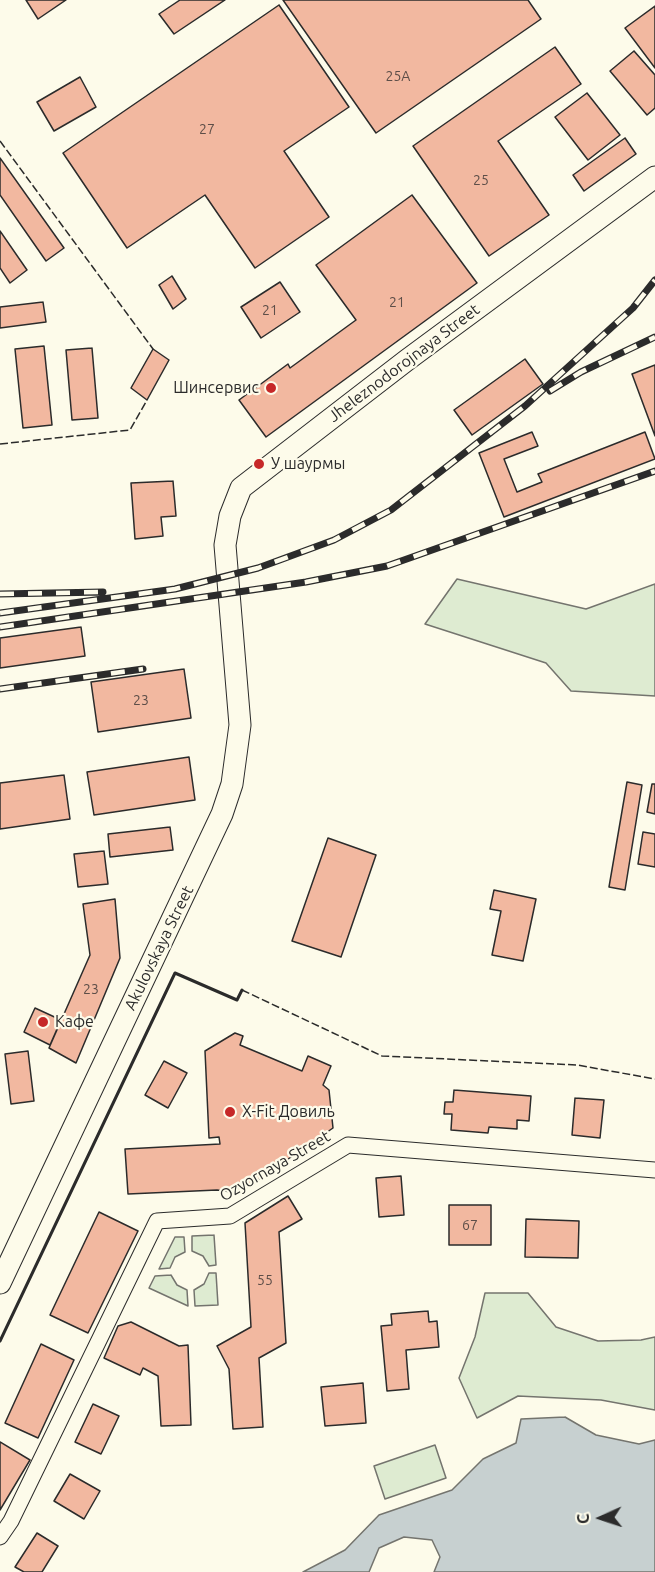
<!DOCTYPE html>
<html>
<head>
<meta charset="utf-8">
<style>
	body { margin:0 }
	#map { position:relative; width:655px; height:1572px; overflow:hidden; background:#fdfbea; font-family:Ubuntu,sans-serif }
	canvas { display:block }
	.north { position:absolute; left:571px; top:1488px; width:60px; height:60px; -webkit-text-stroke:4px #fdfbea; paint-order:stroke; rotate:267deg; font-size:16px; font-weight:700; line-height:24px; text-align:center; color:#2b2b2b }
	.north::after { content:''; display:block; margin:auto; width:21px; height:27px; background:#2b2b2b; clip-path:polygon(50% 0,100% 100%,50% 72%,0 100%) }
</style>
</head>
<body>
<div id="map">
<canvas width="655" height="1572"></canvas>
<div class="north">С</div>
</div>
<script>
const g = document.querySelector('canvas').getContext('2d');
g.lineJoin = 'round';
function paint(path, color) { g.fillStyle = color; g.fill(path, 'evenodd'); }
const poly = rows => new Path2D(rows.map(r => 'M' + r).join(''));
function strokePath(path, color, width, dash) { g.strokeStyle = color; g.lineWidth = width; g.lineCap = dash ? 'butt' : 'round'; g.setLineDash(dash || []); g.stroke(path); }
function drawText(font, color, halo, rows, align = 'center') {
  g.font = font + ' Ubuntu,sans-serif'; g.lineWidth = 4.5; g.setLineDash([]); g.textBaseline = 'middle'; g.strokeStyle = halo; g.fillStyle = color; for (const [text, x, y, turn = 0] of rows) {
    g.save(); g.translate(x, y); g.rotate((+turn || 0) * Math.PI / 180); g.textAlign = isNaN(turn) ? turn : align; if (halo) g.strokeText(text, 0, 0); g.fillText(text, 0, 0); g.restore();
  }
}
const green = poly([
	[457,579,586,609,655,584,655,696,571,691,546,663,425,624,457,579],
	[214,1235,216,1265,209,1266,203,1256,192,1251,192,1236,214,1235],
	[175,1237,184,1237,185,1252,175,1257,170,1268,159,1269,175,1237],
	[209,1273,216,1273,218,1305,195,1306,194,1290,204,1284,209,1273],
	[171,1275,177,1285,187,1290,188,1306,149,1288,155,1276,171,1275],
	[485,1293,528,1293,556,1327,598,1341,641,1340,655,1337,655,1410,601,1400,518,1396,477,1418,459,1378,475,1337,485,1293],
	[435,1445,446,1478,385,1499,374,1466,435,1445]
]);
const water = poly([
	[565,1417,596,1435,639,1444,655,1440,655,1572,434,1572,440,1557,432,1540,404,1537,379,1548,369,1572,303,1572,345,1550,379,1515,452,1490,483,1459,516,1443,521,1419,565,1417]
]);
const building = poly([
	[26,0,66,0,38,19,26,0],
	[180,0,225,0,174,34,159,14,180,0],
	[283,0,528,0,541,19,376,133,283,0],
	[279,5,349,107,284,151,329,217,255,268,205,195,127,248,63,153,279,5],
	[655,6,655,68,625,28,655,6],
	[555,47,581,84,498,141,549,215,489,256,413,146,555,47],
	[634,51,655,75,655,108,647,115,610,71,634,51],
	[80,77,96,107,54,131,37,102,80,77],
	[587,93,620,135,588,160,555,117,587,93],
	[625,138,636,154,584,191,573,175,625,138],
	[0,158,64,248,46,261,0,195,0,158],
	[412,195,477,283,266,437,239,400,288,364,290,368,356,320,316,265,412,195],
	[0,231,27,270,10,283,0,268,0,231],
	[172,276,186,299,173,309,159,285,172,276],
	[280,282,300,312,261,338,241,307,280,282],
	[43,302,46,322,0,328,0,307,43,302],
	[44,346,52,425,23,428,15,349,44,346],
	[92,348,98,418,72,420,66,350,92,348],
	[153,349,169,360,147,400,131,388,153,349],
	[525,359,543,384,472,435,454,410,525,359],
	[655,365,655,436,632,374,655,365],
	[532,432,538,446,504,459,517,492,542,482,538,474,645,432,655,459,504,517,479,453,532,432],
	[173,481,176,516,161,517,163,536,135,539,131,483,173,481],
	[81,627,85,656,0,668,0,638,81,627],
	[184,669,191,718,98,732,91,682,184,669],
	[189,757,195,800,94,815,87,772,189,757],
	[64,775,70,819,0,829,0,783,64,775],
	[627,782,642,785,625,890,609,887,627,782],
	[652,784,655,784,655,814,647,812,652,784],
	[170,827,173,850,110,857,108,834,170,827],
	[643,832,655,834,655,867,638,864,643,832],
	[328,838,376,855,341,957,292,941,328,838],
	[104,851,108,884,78,887,74,854,104,851],
	[494,890,536,899,523,961,492,955,501,911,490,909,494,890],
	[115,899,120,958,76,1063,49,1048,90,955,83,904,115,899],
	[35,1008,61,1020,50,1045,24,1032,35,1008],
	[235,1033,243,1036,240,1045,302,1071,308,1056,331,1066,323,1085,329,1090,333,1128,239,1193,217,1190,128,1194,125,1149,220,1144,219,1137,209,1138,205,1051,235,1033],
	[28,1051,34,1101,11,1104,5,1054,28,1051],
	[164,1061,187,1073,168,1108,145,1095,164,1061],
	[454,1090,531,1096,529,1121,517,1120,517,1129,489,1127,488,1133,451,1130,452,1114,444,1114,445,1102,453,1102,454,1090],
	[575,1098,604,1100,600,1138,572,1135,575,1098],
	[401,1176,404,1215,379,1217,376,1178,401,1176],
	[288,1196,302,1219,279,1232,286,1343,259,1358,263,1427,233,1429,229,1369,217,1346,251,1327,245,1223,288,1196],
	[449,1205,491,1205,491,1245,449,1245,449,1205],
	[99,1212,138,1231,88,1333,50,1315,99,1212],
	[526,1219,579,1221,578,1258,525,1257,526,1219],
	[428,1311,429,1322,437,1321,439,1347,406,1350,409,1389,387,1391,381,1326,392,1325,391,1314,428,1311],
	[131,1322,179,1346,188,1345,191,1425,161,1426,158,1376,143,1368,140,1375,104,1358,118,1326,131,1322],
	[41,1344,74,1360,38,1438,5,1423,41,1344],
	[363,1383,366,1423,325,1426,321,1387,363,1383],
	[93,1404,119,1416,101,1454,75,1442,93,1404],
	[0,1442,30,1460,0,1510,0,1442],
	[70,1474,100,1491,84,1519,54,1501,70,1474],
	[37,1533,58,1546,42,1572,24,1572,15,1567,37,1533]
]);
const street = poly([
	[0,1537,11,1521,157,1221,230,1216,348,1145,655,1170]
]);
const secondary = poly([
	[0,1283,222,814,232,784,240,725,225,545,230,516,241,488,407,360,655,177]
]);
const rail = poly([
	[550,391,581,372,655,337],
	[0,594,103,592],
	[0,613,175,589,258,568,334,540,391,510,525,406,633,308,655,280],
	[0,627,306,582,387,566,655,471],
	[0,689,143,669]
]);
const fence = poly([
	[0,141,153,349],
	[0,444,130,430,147,400],
	[242,990,382,1056,577,1065,655,1079]
]);
const wall = poly([
	[0,1341,175,973,237,1000,242,990]
]);
const markers = [
	[271,388,6,"#c62828"],
	[259,464,6,"#c62828"],
	[43,1022,6,"#c62828"],
	[230,1112,6,"#c62828"]
];
const numberNames = [
	["25А",398,76],
	["27",207,129],
	["25",481,180],
	["21",397,302],
	["21",270,310],
	["23",141,700],
	["23",91,989],
	["67",470,1225],
	["55",265,1280]
];
const streetNames = [
	["Jheleznodorojnaya Street",404,363,-37],
	["Akulovskaya Street",159,948,-64],
	["Ozyornaya Street",275,1166,-30]
];
const poiNames = [
	["Шинсервис",259,388,"right"],
	["У шаурмы",271,464],
	["Кафе",55,1022],
	["X-Fit Довиль",242,1112]
];
paint(green, '#deebd1');
strokePath(green, '#74746e', 1.5);
paint(water, '#c7d0d0');
strokePath(water, '#74746e', 1.5);
paint(building, '#f2b8a0');
strokePath(building, '#2b2b2b', 1.5);
strokePath(street, '#2b2b2b', 17);
strokePath(secondary, '#2b2b2b', 23);
strokePath(street, '#fdfbea', 15);
strokePath(secondary, '#fdfbea', 21);
strokePath(rail, '#2b2b2b', 7);
strokePath(rail, '#fdfbea', 4.5, [14]);
strokePath(fence, '#2b2b2b', 1.5, [8, 3]);
strokePath(wall, '#2b2b2b', 3);
for (const [x, y, r, color] of markers) { const dot = new Path2D(); dot.arc(x, y, r, 0, 2 * Math.PI); g.fillStyle = color; g.fill(dot); strokePath(dot, '#fdfbea', 2); }
drawText('14px', '#5d4e48', null, numberNames);
drawText('16px', '#2b2b2b', '#fdfbea', streetNames);
drawText('16px', '#2b2b2b', '#fdfbea', poiNames, 'left');
</script>
</body>
</html>
